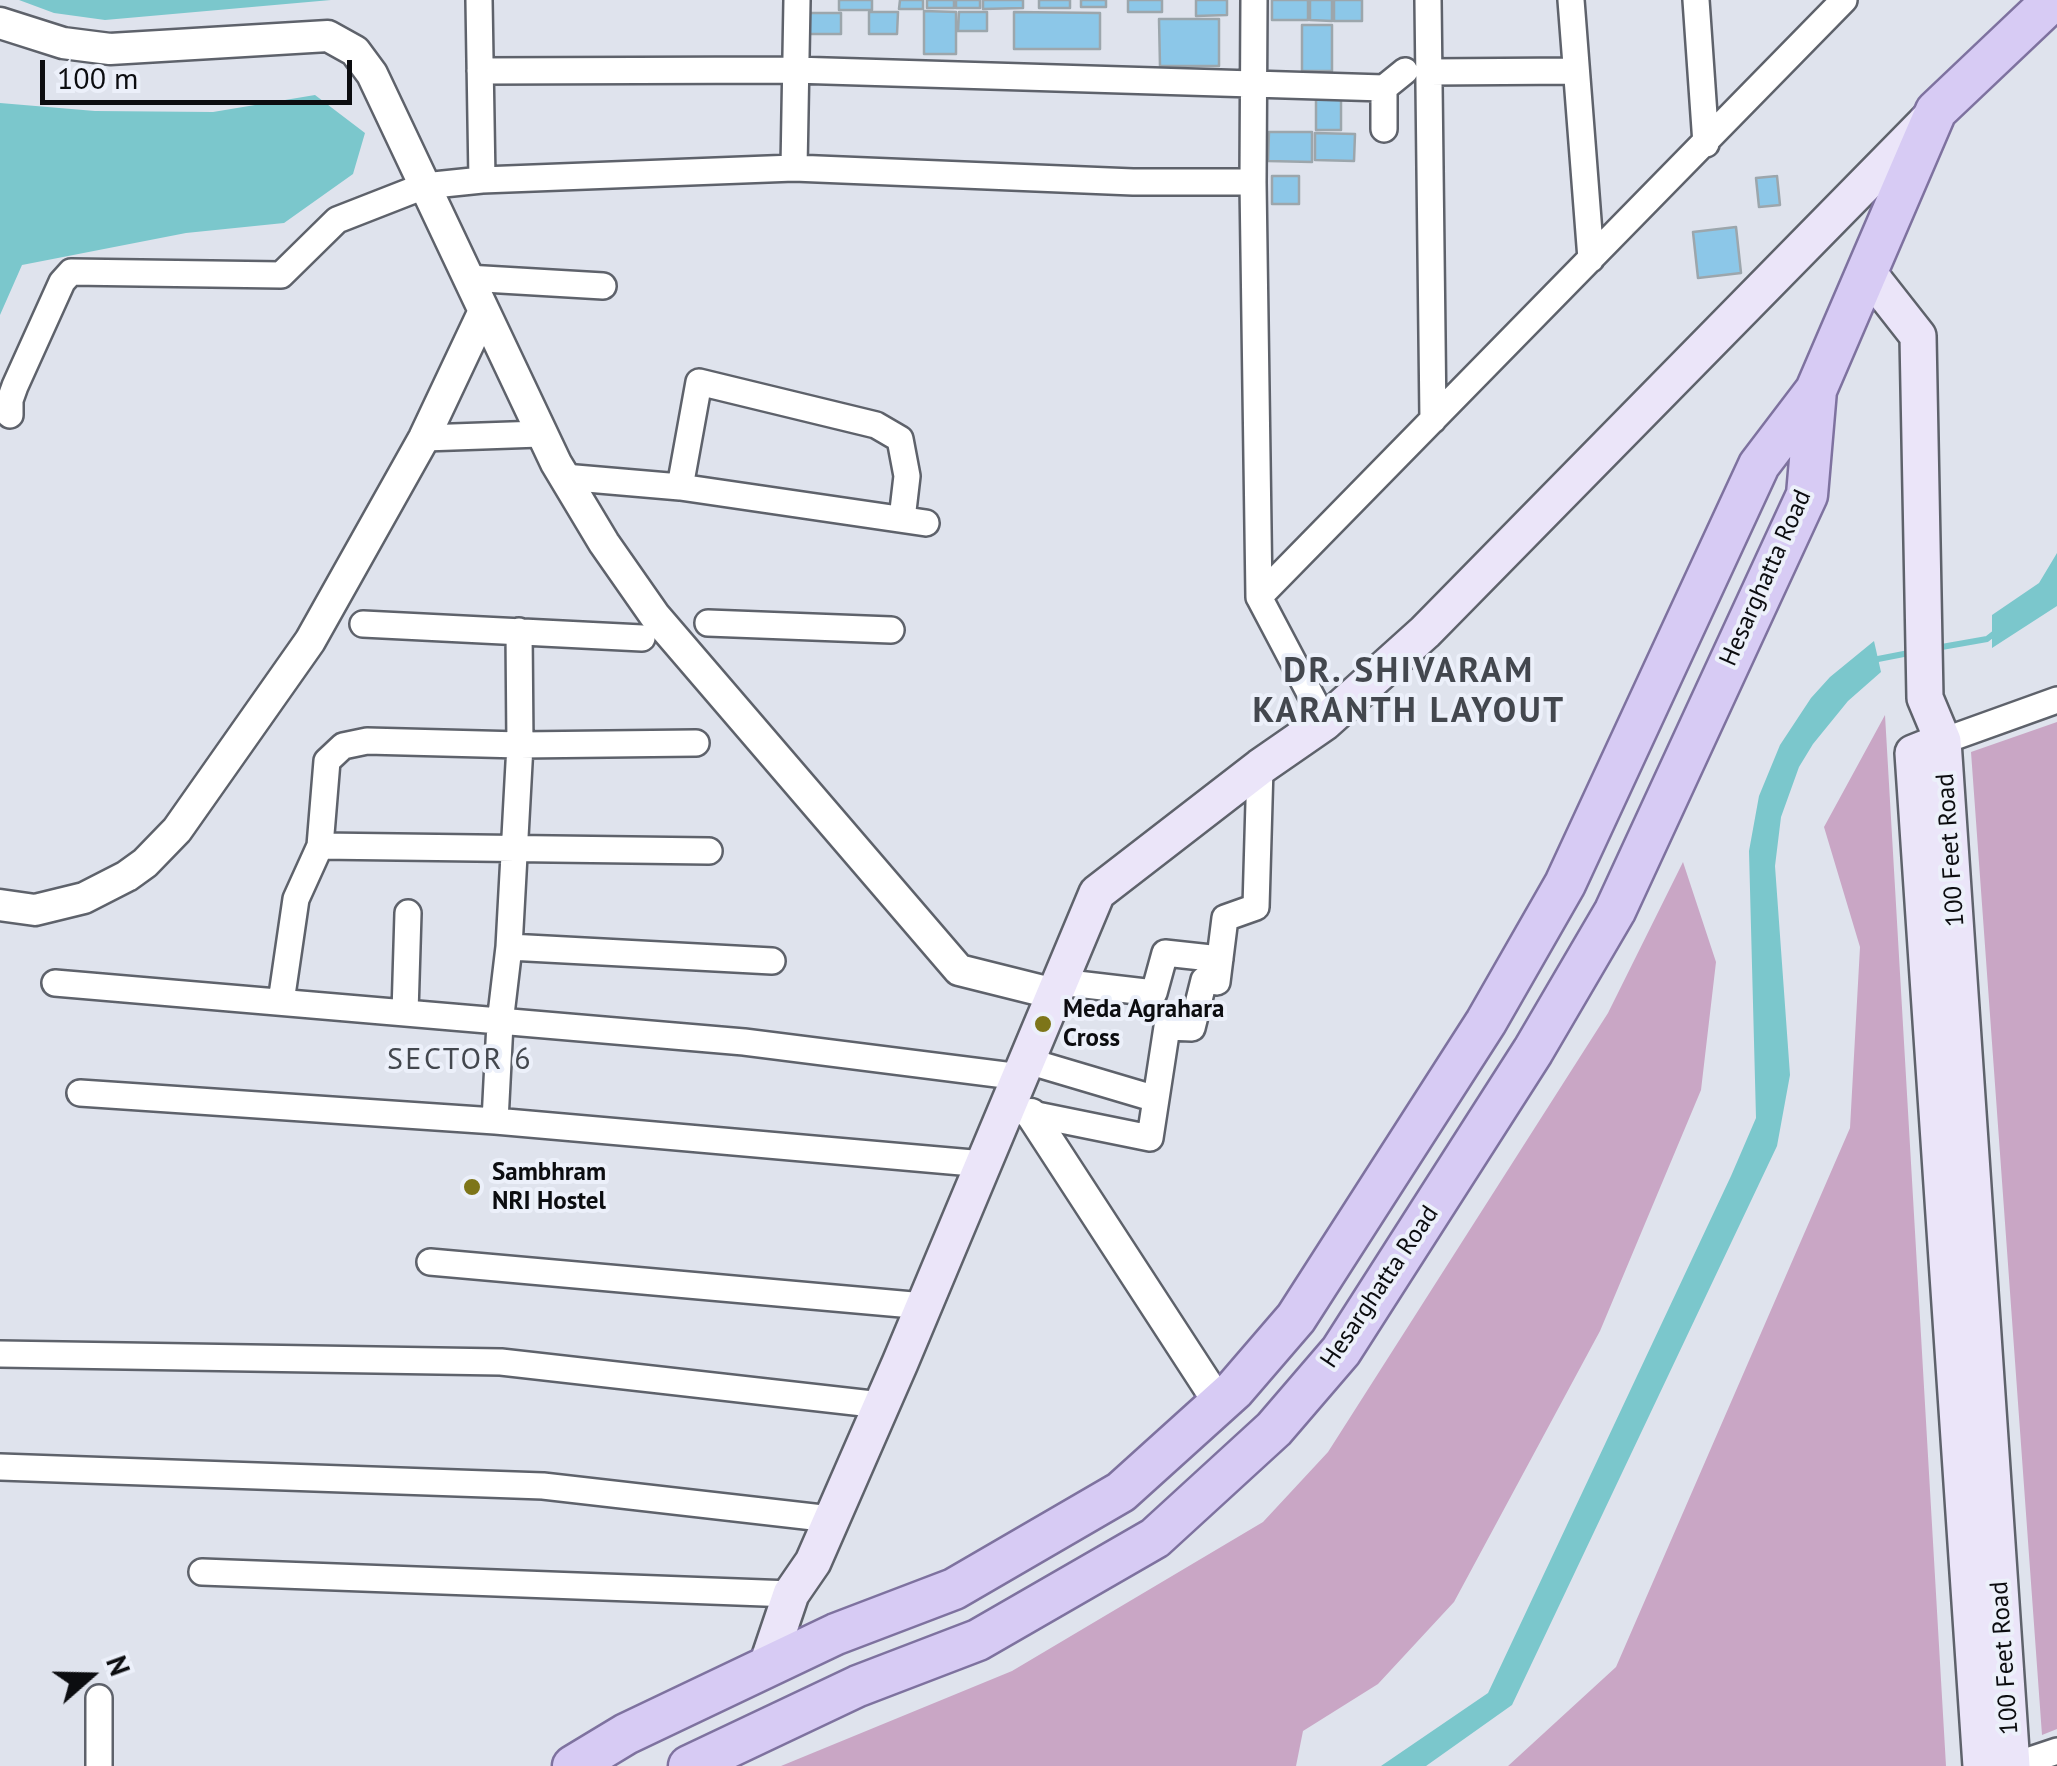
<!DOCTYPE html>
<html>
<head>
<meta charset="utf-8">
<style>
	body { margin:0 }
	#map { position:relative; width:2057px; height:1766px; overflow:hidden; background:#dfe3ed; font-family:"PT Sans",sans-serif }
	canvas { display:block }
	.north { position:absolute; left:40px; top:1626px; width:100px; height:100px; -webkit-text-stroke:8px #ecf0fa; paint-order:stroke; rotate:70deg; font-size:28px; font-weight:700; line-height:40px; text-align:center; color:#0c0d10 }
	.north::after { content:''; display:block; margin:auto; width:35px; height:45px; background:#0c0d10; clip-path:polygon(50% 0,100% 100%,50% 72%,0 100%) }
	.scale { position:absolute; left:40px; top:60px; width:312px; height:45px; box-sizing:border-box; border:5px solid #0c0d10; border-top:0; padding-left:12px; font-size:30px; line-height:35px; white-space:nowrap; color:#0c0d10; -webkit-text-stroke:8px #ecf0fa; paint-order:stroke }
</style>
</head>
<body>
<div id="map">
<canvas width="2057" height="1766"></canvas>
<div class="north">N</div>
<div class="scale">100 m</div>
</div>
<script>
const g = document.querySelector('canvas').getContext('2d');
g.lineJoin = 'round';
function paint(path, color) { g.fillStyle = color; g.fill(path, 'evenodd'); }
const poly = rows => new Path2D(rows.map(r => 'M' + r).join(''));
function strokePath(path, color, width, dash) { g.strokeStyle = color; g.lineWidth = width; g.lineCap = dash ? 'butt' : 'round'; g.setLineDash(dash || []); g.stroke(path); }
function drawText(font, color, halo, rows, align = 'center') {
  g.font = font + ' "PT Sans",sans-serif'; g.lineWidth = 8; g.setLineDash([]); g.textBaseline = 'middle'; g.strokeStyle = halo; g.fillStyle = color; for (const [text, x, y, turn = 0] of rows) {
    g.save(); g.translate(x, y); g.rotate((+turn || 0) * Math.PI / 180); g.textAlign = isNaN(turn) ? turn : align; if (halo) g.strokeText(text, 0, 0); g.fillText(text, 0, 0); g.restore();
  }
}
const green = poly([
	[1885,715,1946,1766,1508,1766,1616,1667,1850,1128,1860,947,1824,827],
	[2057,722,2057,1729,2042,1735,1971,752],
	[1683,862,1716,962,1701,1090,1600,1331,1454,1602,1378,1684,1303,1731,1296,1766,781,1766,1012,1671,1263,1522,1328,1452,1608,1013]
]);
const water = poly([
	[19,0,331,0,105,20,54,13],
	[315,95,365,133,353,174,284,223,186,233,22,265,0,315,0,103,95,111,213,112],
	[2057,553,2057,606,1992,648,1992,615,2039,583],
	[1874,641,1881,672,1848,701,1813,744,1799,767,1781,817,1775,866,1790,1075,1777,1146,1512,1705,1426,1766,1381,1766,1488,1693,1731,1176,1756,1118,1749,851,1759,796,1780,745,1811,698,1830,677]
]);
const stream = poly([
	[1936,648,1987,639,1996,632],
	[1874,663,1878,659,1914,652]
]);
const building = poly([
	[839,0,872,0,872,10,839,10,839,0],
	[900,0,923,0,923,9,899,9,900,0],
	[927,0,954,0,954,8,927,8,927,0],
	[956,0,980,0,980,8,956,8,956,0],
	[983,0,1023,0,1023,8,983,9,983,0],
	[1039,0,1070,0,1070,8,1039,8,1039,0],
	[1081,0,1106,0,1106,7,1081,7,1081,0],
	[1128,0,1162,0,1162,12,1128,12,1128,0],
	[1196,0,1227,0,1227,15,1196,16,1196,0],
	[1272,0,1308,0,1308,20,1272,20,1272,0],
	[1310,0,1332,0,1332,21,1310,20,1310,0],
	[1334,0,1362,0,1362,21,1334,21,1334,0],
	[924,11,956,12,956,54,924,54,924,11],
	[869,12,898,12,897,34,869,34,869,12],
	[959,12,987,12,987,31,958,31,959,12],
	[1014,12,1100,13,1100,49,1014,49,1014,12],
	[809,13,841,13,841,34,809,34,809,13],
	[1159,19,1219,19,1219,66,1160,66,1159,19],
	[1302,25,1332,25,1332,71,1302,71,1302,25],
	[1316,99,1341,99,1341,130,1316,130,1316,99],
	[1269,132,1312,132,1312,162,1268,161,1269,132],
	[1315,133,1355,134,1354,161,1315,160,1315,133],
	[1272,176,1299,176,1299,204,1272,204,1272,176],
	[1777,176,1780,205,1759,207,1756,178,1777,176],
	[1736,227,1741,273,1698,278,1693,232,1736,227]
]);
const minor = poly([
	[479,0,482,180],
	[1254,0,1253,182,1259,597,1325,722],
	[1428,0,1433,420],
	[1571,0,1591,259],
	[1696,0,1706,144],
	[480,71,794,70,1384,88,1405,71],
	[1429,72,1576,71],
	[1384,88,1384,129],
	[794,168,797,0],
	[467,278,603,286],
	[10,415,10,400,15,386,62,282,71,272,281,275,337,220,424,186,482,180,794,168,1133,182,1253,182],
	[424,438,540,434],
	[564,477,680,487,699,382,876,425,900,439,907,476,902,519],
	[680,487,926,523],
	[1259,597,1844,0],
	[708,623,891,630],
	[363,624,642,638],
	[1943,741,2057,700],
	[320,846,327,761,343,746,367,741,520,745,696,743],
	[509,947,772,961],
	[1060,982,1154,993,1165,953,1220,959],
	[55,983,744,1042,1013,1076,1019,1082],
	[281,1002,296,899,320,846,709,851],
	[405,1013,408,913],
	[1028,1061,1156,1099],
	[80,1093,495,1121,984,1164],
	[1022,1112,1150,1138,1167,1027,1192,1028,1204,980,1217,982,1225,918,1256,907,1260,767],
	[495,1121,500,1023,509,947,520,745,519,631],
	[430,1262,924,1306],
	[0,1354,501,1362,881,1405],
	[0,1467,543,1486,831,1519],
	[202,1572,791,1594],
	[99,1766,99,1698],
	[2012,1766,2057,1751]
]);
const tertiary = poly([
	[0,23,63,43,110,49,328,36,355,51,372,74,556,463,604,543,655,616,959,970,1055,994],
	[0,905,35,910,84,898,127,876,145,863,177,830,310,641,424,438,483,313],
	[1031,1114,1219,1403]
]);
const secondary = poly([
	[1867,271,1918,336,1925,698,1943,741,2012,1766],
	[1943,741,1913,753,1981,1766],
	[766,1668,791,1594,813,1562,900,1363,1097,893,1260,767,1325,722,1425,632,1930,118]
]);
const primary = poly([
	[573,1766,626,1734,836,1634,954,1589,1121,1492,1234,1390,1296,1318,1486,1022,1565,884,1759,465,1816,390,1936,111,2053,0],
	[689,1766,858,1686,978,1640,1155,1538,1274,1429,1341,1351,1533,1051,1615,911,1807,495,1816,390]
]);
const markers = [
	[1043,1024,10,"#7d7519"],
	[472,1187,10,"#7d7519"]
];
const streetNames = [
	["Hesarghatta Road",1766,578,-66],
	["100 Feet Road",1951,850,-94],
	["Hesarghatta Road",1380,1287,-56],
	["100 Feet Road",2005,1658,-94]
];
const poiNames = [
	["Meda Agrahara",1063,1010],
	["Cross",1063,1039],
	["Sambhram",492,1173],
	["NRI Hostel",492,1202]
];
const quarterNames = [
	["SECTOR 6",460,1060]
];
const districtNames = [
	["DR. SHIVARAM",1409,672],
	["KARANTH LAYOUT",1409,712]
];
paint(green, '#c9a6c5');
paint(water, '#7bc7cc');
strokePath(stream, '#7bc7cc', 6);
paint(building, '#8cc7e8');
strokePath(building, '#9ca6ac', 2.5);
strokePath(minor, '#5e626b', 30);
strokePath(tertiary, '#5e626b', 35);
strokePath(secondary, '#5e626b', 40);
strokePath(primary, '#7e729f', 45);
strokePath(minor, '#fff', 25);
strokePath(tertiary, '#fff', 30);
strokePath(secondary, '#ebe5f9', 35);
strokePath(primary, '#d7cbf4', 40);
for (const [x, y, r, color] of markers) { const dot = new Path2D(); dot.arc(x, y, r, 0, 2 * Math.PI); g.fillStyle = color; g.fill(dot); strokePath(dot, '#ecf0fa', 4); }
drawText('25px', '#0c0d10', '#ecf0fa', streetNames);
drawText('bold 25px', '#0c0d10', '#ecf0fa', poiNames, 'left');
g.letterSpacing = '2.5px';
drawText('30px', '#43474e', '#ecf0fa', quarterNames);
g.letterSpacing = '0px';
g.letterSpacing = '2.5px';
drawText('bold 35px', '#43474e', '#ecf0fa', districtNames);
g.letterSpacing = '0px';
</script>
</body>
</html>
